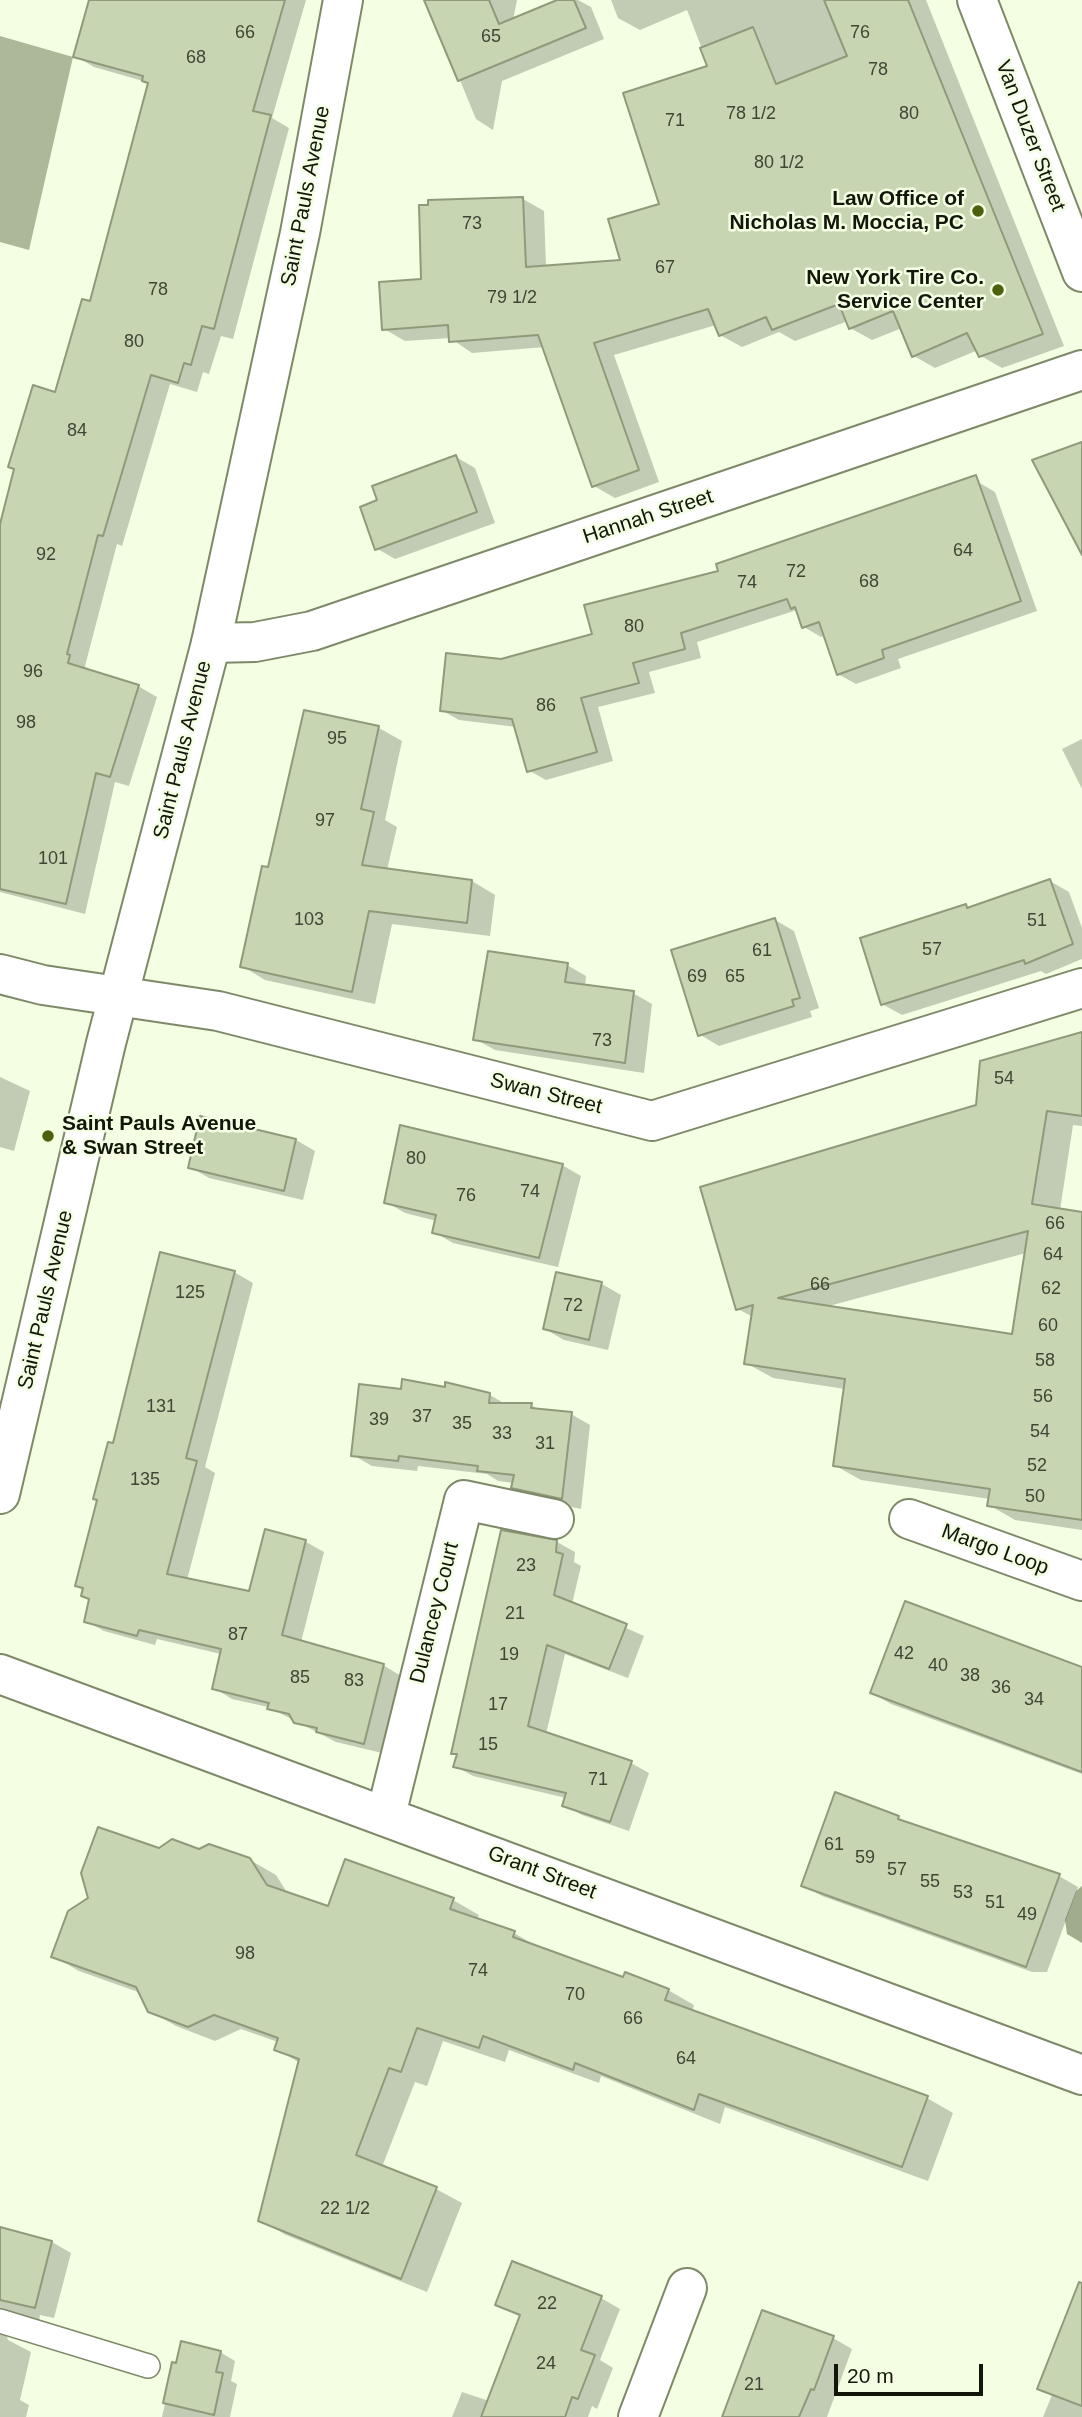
<!DOCTYPE html>
<html>
<head>
<meta charset="utf-8">
<style>
	body { margin:0 }
	#map { position:relative; width:1082px; height:2417px; overflow:hidden; background:#f3fee2; font-family:Arial,sans-serif }
	canvas { display:block }
	.scale { position:absolute; left:834px; top:2364px; width:149px; height:32px; box-sizing:border-box; border:4px solid #13170b; border-top:0; padding-left:9px; font-size:21px; line-height:24px; white-space:nowrap; color:#13170b; -webkit-text-stroke:5px #f3fee2; paint-order:stroke }
</style>
</head>
<body>
<div id="map">
<canvas width="1082" height="2417"></canvas>
<div class="scale">20 m</div>
</div>
<script>
const g = document.querySelector('canvas').getContext('2d');
g.lineJoin = 'round';
function paint(path, color) { g.fillStyle = color; g.fill(path, 'evenodd'); }
const poly = rows => new Path2D(rows.map(r => 'M' + r).join(''));
function strokePath(path, color, width, dash) { g.strokeStyle = color; g.lineWidth = width; g.lineCap = dash ? 'butt' : 'round'; g.setLineDash(dash || []); g.stroke(path); }
function drawText(font, color, halo, rows, align = 'center') {
  g.font = font + ' Arial,sans-serif'; g.lineWidth = 5; g.setLineDash([]); g.textBaseline = 'middle'; g.strokeStyle = halo; g.fillStyle = color; for (const [text, x, y, turn = 0] of rows) {
    g.save(); g.translate(x, y); g.rotate((+turn || 0) * Math.PI / 180); g.textAlign = isNaN(turn) ? turn : align; if (halo) g.strokeText(text, 0, 0); g.fillText(text, 0, 0); g.restore();
  }
}
const forest = poly([
	[0,36,73,57,29,250,0,242]
]);
const water = poly([
	[1082,1886,1082,1943,1067,1934,1065,1920,1076,1891]
]);
const shadow = poly([
	[96,0,306,0,272,118,289,128,233,339,221,336,209,374,203,372,197,392,170,384,122,546,117,544,85,666,87,671,138,686,157,697,129,786,115,782,85,914,0,892,0,531,91,303,150,83,94,67,75,56],
	[435,0,517,0,513,20,562,0,578,0,591,7,604,39,502,81,493,130,476,119,433,15],
	[611,0,926,0,1064,346,1002,368,981,356,978,350,935,368,914,356,902,328,872,340,850,328,848,321,795,341,779,332,742,347,720,335,716,325,614,355,659,482,615,498,594,486,545,347,472,353,450,338,405,341,384,329,423,280,523,199,544,211,546,267,622,262,662,205,709,67,687,10,640,30,618,18],
	[456,457,475,468,495,523,395,559,376,548,380,501],
	[978,482,995,492,1037,611,898,659,901,668,856,684,838,674,825,635,821,637,804,627,797,610,697,642,701,658,649,672,655,693,598,707,613,761,546,780,528,770,516,727,459,720,441,710,501,661,594,635,720,572],
	[379,728,402,741,385,820,397,827,387,870,472,881,495,895,490,936,392,924,375,1004,265,980,242,966,269,869],
	[1082,739,1082,789,1062,749],
	[1050,881,1069,892,1082,928,1082,959,1046,974,1041,971,902,1015,882,1004,966,905,971,909],
	[775,920,794,931,819,1008,810,1011,812,1017,719,1046,699,1034],
	[567,965,586,976,585,986,633,993,652,1004,644,1073,495,1050,475,1039],
	[1082,1041,1082,1126,1073,1125,1060,1210,1082,1213,1082,1530,1015,1520,989,1505,990,1499,861,1480,834,1465,845,1389,773,1378,746,1363,753,1317,738,1309,977,1107],
	[1026,1253,1013,1336,825,1307],
	[0,1077,30,1091,14,1151,0,1147],
	[296,1140,315,1151,303,1200,209,1178,190,1167],
	[562,1165,581,1176,558,1267,453,1243,434,1232,437,1221,405,1213,386,1202],
	[234,1272,253,1283,205,1467,215,1473,187,1580,251,1593,306,1542,324,1552,301,1642,383,1665,401,1676,382,1753,336,1742,268,1707,232,1699,214,1688,221,1654,157,1639,155,1645,104,1631,86,1621,91,1600,77,1585,115,1445],
	[558,1274,602,1284,621,1295,608,1350,564,1340,545,1329],
	[403,1391,490,1395,507,1405,531,1405,542,1411,571,1414,590,1425,581,1509,532,1498,513,1487,514,1483,498,1481,487,1474,418,1466,417,1471,372,1466,353,1455],
	[557,1542,575,1552,574,1562,581,1566,572,1604,644,1636,628,1678,565,1654,546,1734,631,1763,649,1773,629,1831,582,1815,564,1805,566,1798,473,1776,455,1766,458,1755,453,1753],
	[1082,1669,1082,1774,891,1704,872,1693],
	[836,1795,912,1826,1059,1876,1078,1887,1047,1972,1032,1972,822,1896,803,1885],
	[159,1850,199,1850,250,1860,276,1875,288,1894,329,1909,453,1900,479,1915,477,1920,514,1933,540,1948,624,1979,668,1990,694,2005,692,2012,927,2098,953,2113,928,2181,725,2107,720,2124,601,2076,599,2083,509,2050,505,2062,443,2041,427,2086,415,2082,382,2167,436,2189,462,2203,427,2292,286,2235,260,2220,300,2063,276,2049,278,2042,241,2029,215,2041,176,2026,150,2011,141,1993,79,1971,53,1956],
	[0,2229,52,2242,71,2253,54,2318,40,2315,39,2322,5,2329,8,2340,31,2352,20,2400,29,2405,26,2417,0,2417],
	[601,2298,620,2309,600,2360,613,2368,597,2409,592,2406,588,2417,452,2417,462,2392,489,2401,521,2317,497,2304],
	[1082,2330,1082,2417,1043,2417,1052,2395,1040,2388],
	[833,2338,852,2349,827,2417,725,2417],
	[220,2352,235,2361,231,2381,237,2384,230,2417,162,2417,174,2364]
]);
const building = poly([
	[89,0,285,0,253,111,271,115,214,329,202,326,191,365,184,363,178,383,151,375,103,536,98,535,67,654,70,655,68,663,139,685,110,777,96,773,66,904,0,889,0,524,14,469,8,467,33,385,55,392,82,299,90,301,148,83,142,81,143,76,73,57,89,0],
	[424,0,489,0,499,24,557,0,574,0,586,28,458,81,424,0],
	[824,0,908,0,1043,334,979,357,967,333,912,357,893,311,849,329,839,304,772,330,766,317,719,336,708,309,594,343,639,470,592,487,538,335,449,342,448,325,382,330,379,282,421,279,419,205,428,205,428,200,523,197,526,267,620,260,608,219,659,204,623,93,707,66,700,48,753,27,776,84,847,56,824,0],
	[1082,442,1082,555,1032,460,1082,442],
	[456,455,477,512,375,550,360,507,377,500,372,486,456,455],
	[976,475,1021,601,882,650,884,658,837,675,819,622,802,628,795,607,791,609,787,599,681,633,685,649,633,663,639,683,581,698,597,752,527,772,512,719,440,711,446,653,501,659,592,634,584,605,718,571,716,564,976,475],
	[304,710,379,726,361,809,374,812,362,865,472,880,467,923,369,911,352,992,240,967,262,866,268,867,304,710],
	[1050,879,1073,944,1025,964,1024,960,881,1005,860,938,966,904,967,908,1050,879],
	[775,918,800,998,792,1000,794,1006,698,1036,671,950,775,918],
	[488,951,568,963,565,982,634,991,625,1063,473,1040,488,951],
	[1082,1032,1082,1116,1047,1111,1032,1204,1082,1212,1082,1520,987,1506,990,1489,833,1466,845,1379,744,1364,753,1305,736,1310,700,1187,976,1105,980,1061,1082,1032],
	[1028,1231,1012,1334,778,1298,1028,1231],
	[200,1116,296,1139,284,1191,188,1168,200,1116],
	[400,1125,563,1164,539,1258,432,1233,436,1215,384,1203,400,1125],
	[160,1252,235,1271,186,1458,197,1461,167,1574,249,1591,265,1529,306,1540,282,1635,384,1664,364,1744,316,1732,317,1728,294,1723,289,1714,267,1709,269,1703,212,1689,221,1649,139,1630,137,1636,84,1622,89,1599,81,1596,83,1588,75,1586,97,1500,93,1499,108,1442,113,1443,160,1252],
	[556,1272,602,1282,589,1340,543,1329,556,1272],
	[402,1379,445,1387,445,1382,490,1393,489,1403,532,1403,531,1408,572,1412,562,1499,511,1488,514,1475,477,1471,478,1466,399,1456,398,1461,351,1456,359,1384,401,1389,402,1379],
	[501,1530,557,1540,556,1552,563,1554,554,1595,627,1624,609,1669,547,1645,528,1726,632,1761,610,1822,562,1806,566,1793,453,1767,457,1754,451,1754,501,1530],
	[905,1601,1082,1667,1082,1772,870,1693,905,1601],
	[835,1792,899,1816,898,1819,1060,1874,1026,1967,801,1886,835,1792],
	[98,1827,159,1848,172,1839,199,1849,209,1844,250,1858,267,1885,328,1906,345,1859,454,1898,450,1909,515,1931,513,1937,623,1977,625,1972,669,1989,665,2000,928,2096,902,2167,699,2094,694,2110,575,2063,573,2070,483,2036,479,2048,417,2028,401,2072,389,2068,356,2155,437,2187,401,2279,258,2221,299,2059,274,2050,278,2038,214,2015,188,2027,148,2012,136,1987,51,1957,68,1911,88,1898,81,1873,98,1827],
	[0,2227,52,2241,35,2308,0,2300,0,2227],
	[512,2261,602,2296,581,2350,595,2355,578,2399,572,2397,565,2417,481,2417,520,2315,495,2305,512,2261],
	[1079,2282,1082,2283,1082,2406,1037,2389,1079,2282],
	[762,2310,834,2336,814,2390,811,2389,799,2417,722,2417,762,2310],
	[181,2341,221,2351,216,2372,223,2373,214,2415,163,2403,172,2362,176,2363,181,2341]
]);
const service = poly([
	[0,2321,148,2366]
]);
const minor = poly([
	[211,643,255,642,312,631,1082,370],
	[0,974,43,985,218,1011,652,1121,1082,988],
	[909,1519,1082,1581],
	[0,1674,1082,2075],
	[386,1815,464,1500,554,1519],
	[638,2417,687,2288]
]);
const secondary = poly([
	[977,0,1082,272],
	[0,1494,106,1043,211,643,300,233,343,0]
]);
const markers = [
	[978,211,7,"#4c610b"],
	[998,290,7,"#4c610b"],
	[48,1136,7,"#4c610b"]
];
const numberNames = [
	["66",245,33],
	["76",860,33],
	["65",491,37],
	["68",196,58],
	["78",878,70],
	["78 1/2",751,114],
	["80",909,114],
	["71",675,121],
	["80 1/2",779,163],
	["73",472,224],
	["67",665,268],
	["78",158,290],
	["79 1/2",512,298],
	["80",134,342],
	["84",77,431],
	["64",963,551],
	["92",46,555],
	["72",796,572],
	["68",869,582],
	["74",747,583],
	["80",634,627],
	["96",33,672],
	["86",546,706],
	["98",26,723],
	["95",337,739],
	["97",325,821],
	["101",53,859],
	["103",309,920],
	["51",1037,921],
	["57",932,950],
	["61",762,951],
	["69",697,977],
	["65",735,977],
	["73",602,1041],
	["54",1004,1079],
	["80",416,1159],
	["74",530,1192],
	["76",466,1196],
	["66",1055,1224],
	["64",1053,1255],
	["66",820,1285],
	["62",1051,1289],
	["125",190,1293],
	["72",573,1306],
	["60",1048,1326],
	["58",1045,1361],
	["56",1043,1397],
	["131",161,1407],
	["37",422,1417],
	["39",379,1420],
	["35",462,1424],
	["54",1040,1432],
	["33",502,1434],
	["31",545,1444],
	["52",1037,1466],
	["135",145,1480],
	["50",1035,1497],
	["23",526,1566],
	["21",515,1614],
	["87",238,1635],
	["42",904,1654],
	["19",509,1655],
	["40",938,1666],
	["38",970,1676],
	["85",300,1678],
	["83",354,1681],
	["36",1001,1688],
	["34",1034,1700],
	["17",498,1705],
	["15",488,1745],
	["71",598,1780],
	["61",834,1845],
	["59",865,1858],
	["57",897,1870],
	["55",930,1882],
	["53",963,1893],
	["51",995,1903],
	["49",1027,1915],
	["98",245,1954],
	["74",478,1971],
	["70",575,1995],
	["66",633,2019],
	["64",686,2059],
	["22 1/2",345,2209],
	["22",547,2304],
	["24",546,2364],
	["21",754,2385]
];
const streetNames = [
	["Van Duzer Street",1030,136,69],
	["Saint Pauls Avenue",306,196,-79],
	["Hannah Street",648,517,-18],
	["Saint Pauls Avenue",183,750,-76],
	["Swan Street",546,1094,14],
	["Saint Pauls Avenue",46,1300,-77],
	["Margo Loop",995,1550,20],
	["Dulancey Court",435,1613,-76],
	["Grant Street",542,1873,21]
];
const poiNames = [
	["Law Office of",964,199],
	["Nicholas M. Moccia, PC",964,223],
	["New York Tire Co.",984,278],
	["Service Center",984,302],
	["Saint Pauls Avenue",62,1124,"left"],
	["& Swan Street",62,1148,"left"]
];
paint(forest, '#acb898');
paint(water, '#a1ac8d');
paint(shadow, '#0003');
paint(building, '#c8d5b2');
strokePath(building, '#8f9a7a', 2);
strokePath(service, '#7e8969', 26);
strokePath(minor, '#7e8969', 42);
strokePath(secondary, '#7e8969', 42);
strokePath(service, '#fff', 23);
strokePath(minor, '#fff', 38);
strokePath(secondary, '#fff', 38);
for (const [x, y, r, color] of markers) { const dot = new Path2D(); dot.arc(x, y, r, 0, 2 * Math.PI); g.fillStyle = color; g.fill(dot); strokePath(dot, '#f3fee2', 2.5); }
drawText('18px', '#404635', null, numberNames);
drawText('21px', '#13170b', '#f3fee2', streetNames);
drawText('bold 21px', '#13170b', '#f3fee2', poiNames, 'right');
</script>
</body>
</html>
